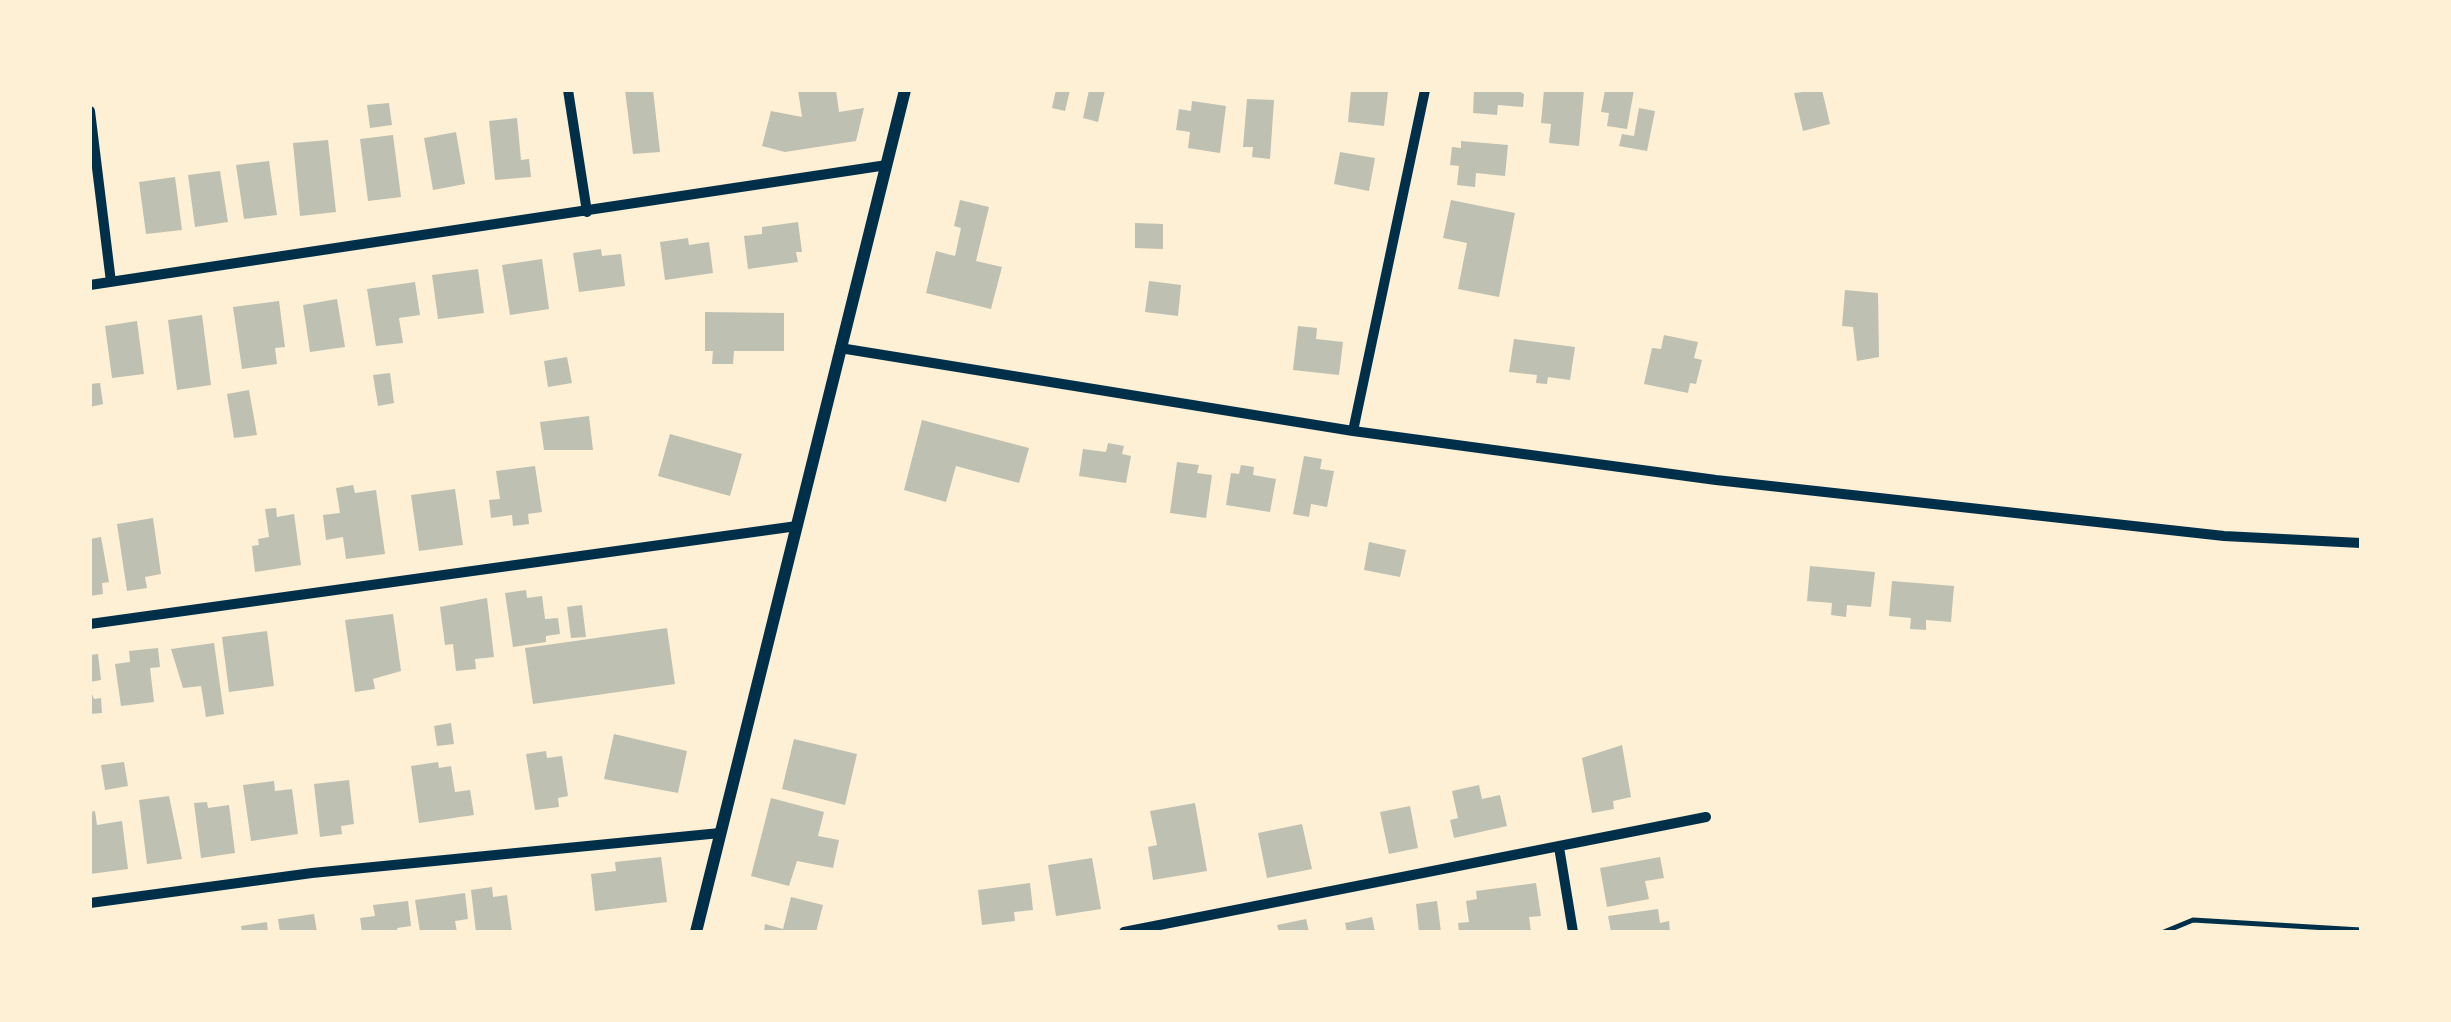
<!DOCTYPE html>
<html>
<head>
<meta charset="utf-8">
<style>
	body { margin:0 }
	#map { position:relative; width:2451px; height:1022px; overflow:hidden; background:#fdf0d5; font-family:"DM Sans",sans-serif }
	canvas { display:block }
	.frame { position:absolute; inset:0; border:92px solid #fdf0d5; pointer-events:none }
</style>
</head>
<body>
<div id="map">
<canvas width="2451" height="1022"></canvas>
<div class="frame"></div>
</div>
<script>
const g = document.querySelector('canvas').getContext('2d');
g.lineJoin = 'round';
function paint(path, color) { g.fillStyle = color; g.fill(path, 'evenodd'); }
const poly = rows => new Path2D(rows.map(r => 'M' + r).join(''));
function strokePath(path, color, width, dash) { g.strokeStyle = color; g.lineWidth = width; g.lineCap = dash ? 'butt' : 'round'; g.setLineDash(dash || []); g.stroke(path); }
const building = poly([
	[625,90,653,90,660,152,633,154],
	[798,90,836,90,839,112,864,108,856,141,785,152,762,146,771,111,802,117],
	[1056,90,1070,90,1065,111,1052,108],
	[1089,90,1105,90,1098,122,1083,118],
	[1351,90,1388,92,1384,126,1348,122],
	[1474,90,1517,90,1524,94,1523,107,1498,105,1497,115,1473,113],
	[1544,90,1584,90,1579,146,1549,143,1551,124,1541,123],
	[1605,90,1634,90,1627,129,1607,126,1609,113,1601,112],
	[1822,90,1830,124,1803,131,1794,93],
	[1247,99,1274,100,1270,159,1252,157,1253,147,1243,147],
	[1192,101,1226,106,1220,153,1188,148,1190,132,1176,130,1179,109,1191,111],
	[389,103,392,125,370,128,367,105],
	[1639,108,1655,111,1647,151,1619,146,1622,134,1634,136],
	[517,118,521,160,529,159,531,177,495,180,489,121],
	[456,132,465,184,433,190,424,138],
	[393,135,401,197,368,201,360,139],
	[328,140,336,212,300,216,293,143],
	[1461,141,1508,145,1505,176,1476,173,1475,187,1457,185,1459,166,1450,165,1452,147,1461,148],
	[1340,152,1375,158,1369,191,1334,184],
	[269,161,277,215,244,219,236,165],
	[220,171,228,222,195,227,188,175],
	[175,177,182,230,146,234,139,182],
	[960,200,989,207,976,261,1002,267,991,309,926,293,936,251,955,256,961,228,954,226],
	[1451,200,1515,213,1499,297,1458,289,1467,243,1443,238],
	[798,222,802,252,796,252,798,262,748,269,744,236,762,234,762,227],
	[1135,223,1163,224,1163,249,1135,248],
	[688,238,689,245,709,242,713,273,665,280,660,242],
	[601,249,602,256,621,254,625,286,579,292,573,253],
	[542,259,549,309,510,315,502,265],
	[478,269,484,313,438,319,432,275],
	[1149,281,1181,285,1178,316,1145,312],
	[415,282,420,315,399,318,403,343,376,346,367,289],
	[1845,290,1878,293,1879,357,1857,361,1853,327,1842,326],
	[337,299,345,347,310,352,303,305],
	[279,301,285,347,275,348,277,364,242,369,233,307],
	[705,312,784,313,784,351,734,351,733,364,712,364,713,351,705,351],
	[202,315,211,385,177,390,168,320],
	[137,321,144,374,112,378,105,326],
	[1298,326,1317,328,1316,339,1343,342,1339,375,1293,370],
	[1664,335,1698,342,1694,358,1702,360,1696,384,1690,383,1688,393,1644,384,1652,348,1661,349],
	[1514,339,1575,347,1570,380,1548,377,1547,384,1536,383,1537,375,1509,372],
	[567,357,572,383,548,387,544,361],
	[390,373,394,403,378,406,373,375],
	[100,383,103,404,90,407,90,384],
	[249,390,257,435,234,438,227,394],
	[589,416,593,450,544,450,540,422],
	[922,420,1029,448,1019,483,956,466,946,502,904,490],
	[670,434,742,454,730,496,658,476],
	[1108,443,1124,446,1122,454,1131,456,1126,483,1079,476,1083,449,1106,452],
	[1304,456,1322,459,1320,469,1334,471,1327,507,1311,504,1309,517,1293,514],
	[1177,462,1199,465,1197,473,1212,475,1206,518,1170,513],
	[1241,465,1254,467,1253,475,1276,479,1270,512,1226,505,1231,473,1239,474],
	[535,466,542,512,528,514,529,524,513,526,512,515,491,518,489,500,500,499,496,471],
	[353,485,355,493,376,490,385,554,346,559,343,537,326,540,323,515,340,513,336,488],
	[455,489,463,545,419,551,411,495],
	[276,508,277,517,294,514,301,565,255,572,252,546,259,545,258,539,269,537,265,509],
	[153,518,161,574,145,577,147,588,127,591,117,524],
	[101,537,109,582,102,583,103,594,90,596,90,539],
	[1369,542,1406,550,1400,577,1364,570],
	[1810,566,1875,572,1871,607,1847,605,1846,617,1831,615,1832,603,1807,601],
	[1892,581,1954,586,1951,622,1926,620,1926,630,1910,629,1911,618,1889,616],
	[526,590,527,598,542,596,545,619,558,618,560,634,546,636,546,642,513,647,505,593],
	[487,598,494,657,475,659,476,669,456,671,453,644,445,645,440,607],
	[582,605,586,637,571,638,567,607],
	[393,614,401,671,373,679,375,689,355,692,345,620],
	[667,628,675,684,533,704,525,648],
	[267,631,274,686,229,692,222,637],
	[214,643,224,714,206,717,201,686,183,688,171,649],
	[158,648,160,667,150,668,154,702,121,706,115,664,130,662,129,651],
	[98,654,101,680,90,682,90,655],
	[90,689,94,699,101,698,102,713,90,714],
	[451,723,454,744,437,746,434,726],
	[614,734,687,751,678,793,604,779],
	[794,739,857,754,845,805,782,789],
	[1622,745,1631,797,1613,801,1614,809,1592,813,1582,758],
	[546,751,547,758,562,756,568,796,558,798,559,807,535,810,526,754],
	[124,762,128,786,105,790,101,765],
	[438,762,439,768,451,766,455,792,470,790,474,815,419,823,411,766],
	[349,780,354,824,341,826,342,834,320,837,314,784],
	[274,781,275,791,292,789,298,834,251,841,243,785],
	[1479,785,1482,799,1500,795,1507,826,1454,838,1450,820,1458,818,1452,791],
	[169,796,182,859,147,864,139,800],
	[771,798,824,812,818,836,839,840,833,868,797,861,789,886,751,876],
	[207,802,208,808,229,805,235,853,201,858,194,803],
	[1195,803,1207,871,1153,880,1148,847,1157,845,1150,811],
	[1410,806,1418,848,1389,854,1380,812],
	[95,811,97,825,122,821,128,869,90,874,90,812],
	[1302,824,1312,869,1267,878,1258,833],
	[661,857,667,902,595,911,591,874,616,871,615,862],
	[1660,857,1664,878,1645,881,1649,899,1607,907,1600,868],
	[1092,858,1101,909,1056,916,1048,865],
	[1030,883,1033,910,1014,912,1015,921,982,925,978,890],
	[1536,883,1541,916,1529,917,1531,932,1459,932,1458,923,1469,922,1466,901,1477,899,1476,891],
	[492,887,493,897,507,895,512,932,476,932,471,890],
	[465,893,468,919,455,921,457,932,420,932,415,900],
	[791,897,823,905,816,932,764,932,765,924,783,929],
	[408,901,411,926,397,928,398,932,362,932,360,918,375,916,373,905],
	[1437,901,1441,932,1419,932,1416,904],
	[1658,909,1660,923,1669,921,1670,932,1611,932,1608,916],
	[314,914,317,932,280,932,278,919],
	[1372,917,1375,932,1347,932,1345,923],
	[1306,919,1309,932,1279,932,1277,925],
	[267,922,268,932,242,932,241,926]
]);
const service = poly([
	[2164,932,2193,920,2361,930]
]);
const minor = poly([
	[568,90,587,212],
	[90,111,111,282],
	[90,285,887,165],
	[840,348,1353,431,1716,480,2224,536,2361,543],
	[1353,431,1425,90],
	[90,624,797,526],
	[1559,847,1573,932],
	[90,903,312,873,720,833],
	[1124,932,1706,817]
]);
const tertiary = poly([
	[696,932,905,90]
]);
paint(building, '#bec0b2');
strokePath(service, '#003049', 5);
strokePath(minor, '#003049', 10);
strokePath(tertiary, '#003049', 12);
</script>
</body>
</html>
